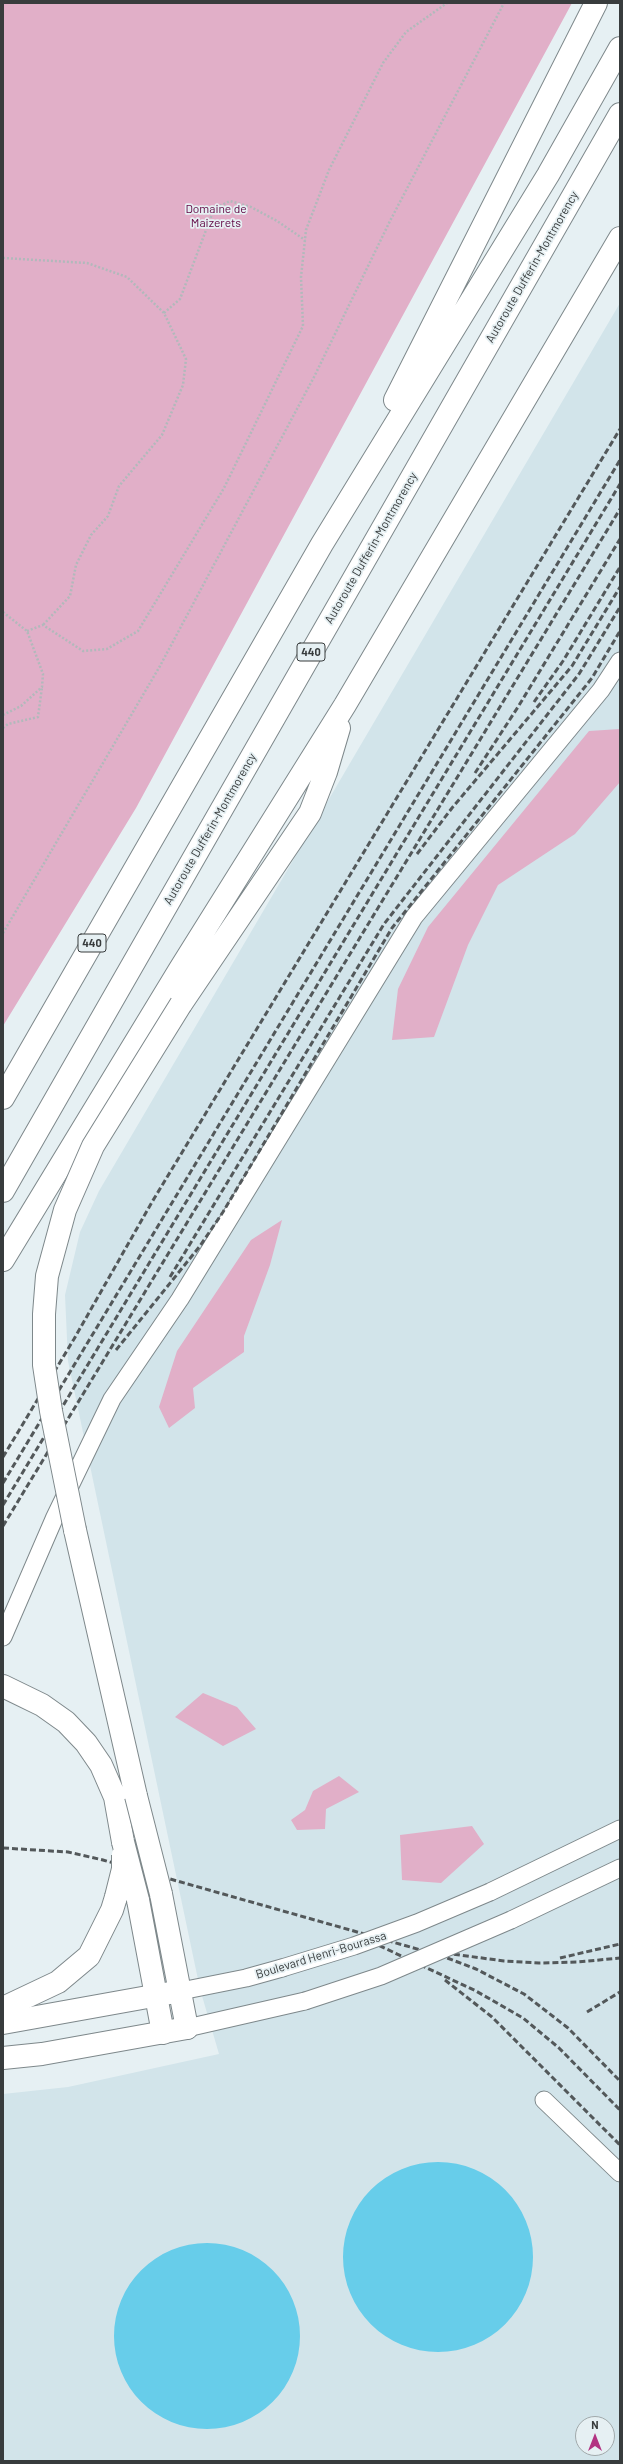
<!DOCTYPE html>
<html>
<head>
<meta charset="utf-8">
<style>
	body { margin:0 }
	#map { position:relative; width:623px; height:2464px; overflow:hidden; background:#e6f0f3; font-family:Barlow,sans-serif }
	canvas { display:block }
	.frame { position:absolute; inset:0; border:4px solid #383c3d; pointer-events:none }
	.north { position:absolute; left:575px; top:2416px; width:40px; height:40px; box-sizing:border-box; background:#e6f0f3; border:1px solid #a0a8aa; border-radius:50%; rotate:0deg; font-size:11px; font-weight:700; line-height:16px; text-align:center; color:#383c3d }
	.north::after { content:''; display:block; margin:auto; width:14px; height:18px; background:#b23382; clip-path:polygon(50% 0,100% 100%,50% 72%,0 100%) }
</style>
</head>
<body>
<div id="map">
<canvas width="623" height="2464"></canvas>
<div class="frame"></div>
<div class="north">N</div>
</div>
<script>
const g = document.querySelector('canvas').getContext('2d');
g.lineJoin = 'round';
function paint(path, color) { g.fillStyle = color; g.fill(path, 'evenodd'); }
const poly = rows => new Path2D(rows.map(r => 'M' + r).join(''));
function strokePath(path, color, width, dash) { g.strokeStyle = color; g.lineWidth = width; g.lineCap = dash ? 'butt' : 'round'; g.setLineDash(dash || []); g.stroke(path); }
function drawText(font, color, halo, rows, align = 'center') {
  g.font = font + ' Barlow,sans-serif'; g.lineWidth = 3.5; g.setLineDash([]); g.textBaseline = 'middle'; g.strokeStyle = halo; g.fillStyle = color; for (const [text, x, y, turn = 0] of rows) {
    g.save(); g.translate(x, y); g.rotate((+turn || 0) * Math.PI / 180); g.textAlign = isNaN(turn) ? turn : align; if (halo) g.strokeText(text, 0, 0); g.fillText(text, 0, 0); g.restore();
  }
}
const built = poly([
	[620,303,620,2461,3,2461,3,2094,68,2087,219,2054,200,1989,68,1361,65,1295,80,1232,99,1191],
	[583,2424,607,2424,607,2448,583,2448]
]);
const green = poly([
	[3,3,572,3,136,808,3,1026],
	[620,729,620,782,575,834,498,885,468,945,434,1037,392,1040,398,989,428,927,589,731],
	[282,1220,270,1265,244,1336,244,1352,193,1388,195,1408,169,1428,159,1407,177,1351,251,1240],
	[203,1693,237,1707,256,1729,223,1746,175,1717],
	[339,1776,359,1792,326,1809,325,1829,297,1830,291,1820,305,1810,313,1791],
	[472,1826,484,1844,441,1883,402,1880,400,1835]
]);
const water = poly([
	'343 2257a95 95 0 1 1 190 0a95 95 0 1 1-190 0Z',
	'114 2336a93 93 0 1 1 186 0a93 93 0 1 1-186 0Z'
]);
const path = poly([
	[3,258,87,263,127,277,164,313,186,359,183,385,162,435,119,486,108,516,91,535,76,565,70,596,43,625],
	[164,313,180,299,214,209,230,201,251,207,277,221,305,240],
	[3,612,27,631,43,674,42,687,21,706,3,715],
	[27,631,43,625,83,651,107,649,138,631,224,488,303,326,301,277,306,230,329,170,383,63,406,32,447,3],
	[3,728,8,724,38,717,42,687],
	[3,933,160,666,314,377,390,221,504,3]
]);
const minor = poly([
	[3,1637,54,1519,112,1399,180,1299,414,917,601,690,620,661],
	[490,1892,620,1829],
	[511,1920,620,1868],
	[181,1991,246,1978,282,1968],
	[187,2028,305,2001],
	[544,2100,620,2173]
]);
const major = poly([
	[3,2023,181,1991],
	[3,2058,42,2054,187,2028]
]);
const highway = poly([
	[395,400,596,3],
	[181,1004,310,813,326,772,339,728],
	[3,1098,322,544,548,175,620,48],
	[3,1191,620,114],
	[3,1260,180,969,345,705,620,238],
	[75,1530,136,1796],
	[3,1686,42,1705,66,1722,86,1743,101,1765,115,1797,123,1842],
	[161,1894,187,2028],
	[138,1900,163,2033],
	[3,2008,58,1982,89,1956,112,1910,116,1897]
]);
const rail = poly([
	[534,702,563,661,620,567],
	[475,773,518,707,620,539],
	[417,854,452,808,572,666,620,587],
	[170,1277,384,924,579,674,620,607],
	[116,1350,200,1246,223,1212,392,928,592,678,620,631],
	[3,1457,74,1339,152,1202,620,429],
	[3,1483,620,460],
	[3,1505,620,484],
	[3,1526,620,509],
	[3,1848,68,1852,103,1860,442,1956,476,1969,524,1994,568,2028,620,2081],
	[363,1938,476,1991,523,2018,559,2048,620,2110],
	[445,1953,504,1961,539,1963,578,1962,620,1958],
	[560,1958,620,1944],
	[445,1980,492,2017,620,2145],
	[587,2012,620,1992]
]);
const minorBridge = poly([
	[282,1968,354,1946,417,1923,490,1892],
	[305,2001,381,1976,511,1920]
]);
const highwayBridge = poly([
	[75,1530,51,1411,44,1365,44,1314,47,1276,65,1210,93,1146,181,1004],
	[136,1796,161,1894],
	[123,1842,138,1900],
	[116,1897,123,1869,123,1855]
]);
const shields = [
	[311,652,28],
	[92,943,28]
];
const shieldNames = [
	["440",311,652],
	["440",92,943]
];
const parkNames = [
	["Domaine de",216,209],
	["Maizerets",216,223]
];
const streetNames = [
	["Autoroute Dufferin-Montmorency",532,267,-60],
	["Autoroute Dufferin-Montmorency",371,548,-60],
	["Autoroute Dufferin-Montmorency",210,829,-60],
	["Boulevard Henri-Bourassa",321,1955,-17]
];
paint(built, '#d2e4ea');
paint(green, '#e1afc8');
paint(water, '#67cdea');
strokePath(minor, '#7e888b', 19);
strokePath(major, '#7e888b', 24);
strokePath(highway, '#7e888b', 24);
strokePath(path, '#b1b9bb', 2.5, [2, 2]);
strokePath(minor, '#fff', 17);
strokePath(major, '#fff', 22);
strokePath(highway, '#fff', 22);
strokePath(rail, '#53585a', 3, [6, 3]);
strokePath(minorBridge, '#7e888b', 19, []);
strokePath(highwayBridge, '#7e888b', 24, []);
strokePath(minorBridge, '#fff', 17);
strokePath(highwayBridge, '#fff', 22);
for (const [x, y, w] of shields) { const box = new Path2D(); box.roundRect(x - w / 2, y - 9, w, 18, 3); g.fillStyle = '#e6f0f3'; g.fill(box); strokePath(box, '#383c3d', 1); }
drawText('bold 11px', '#383c3d', null, shieldNames);
drawText('12px', '#5e0240', '#e6f0f3', parkNames);
drawText('12px', '#383c3d', '#e6f0f3', streetNames);
</script>
</body>
</html>
